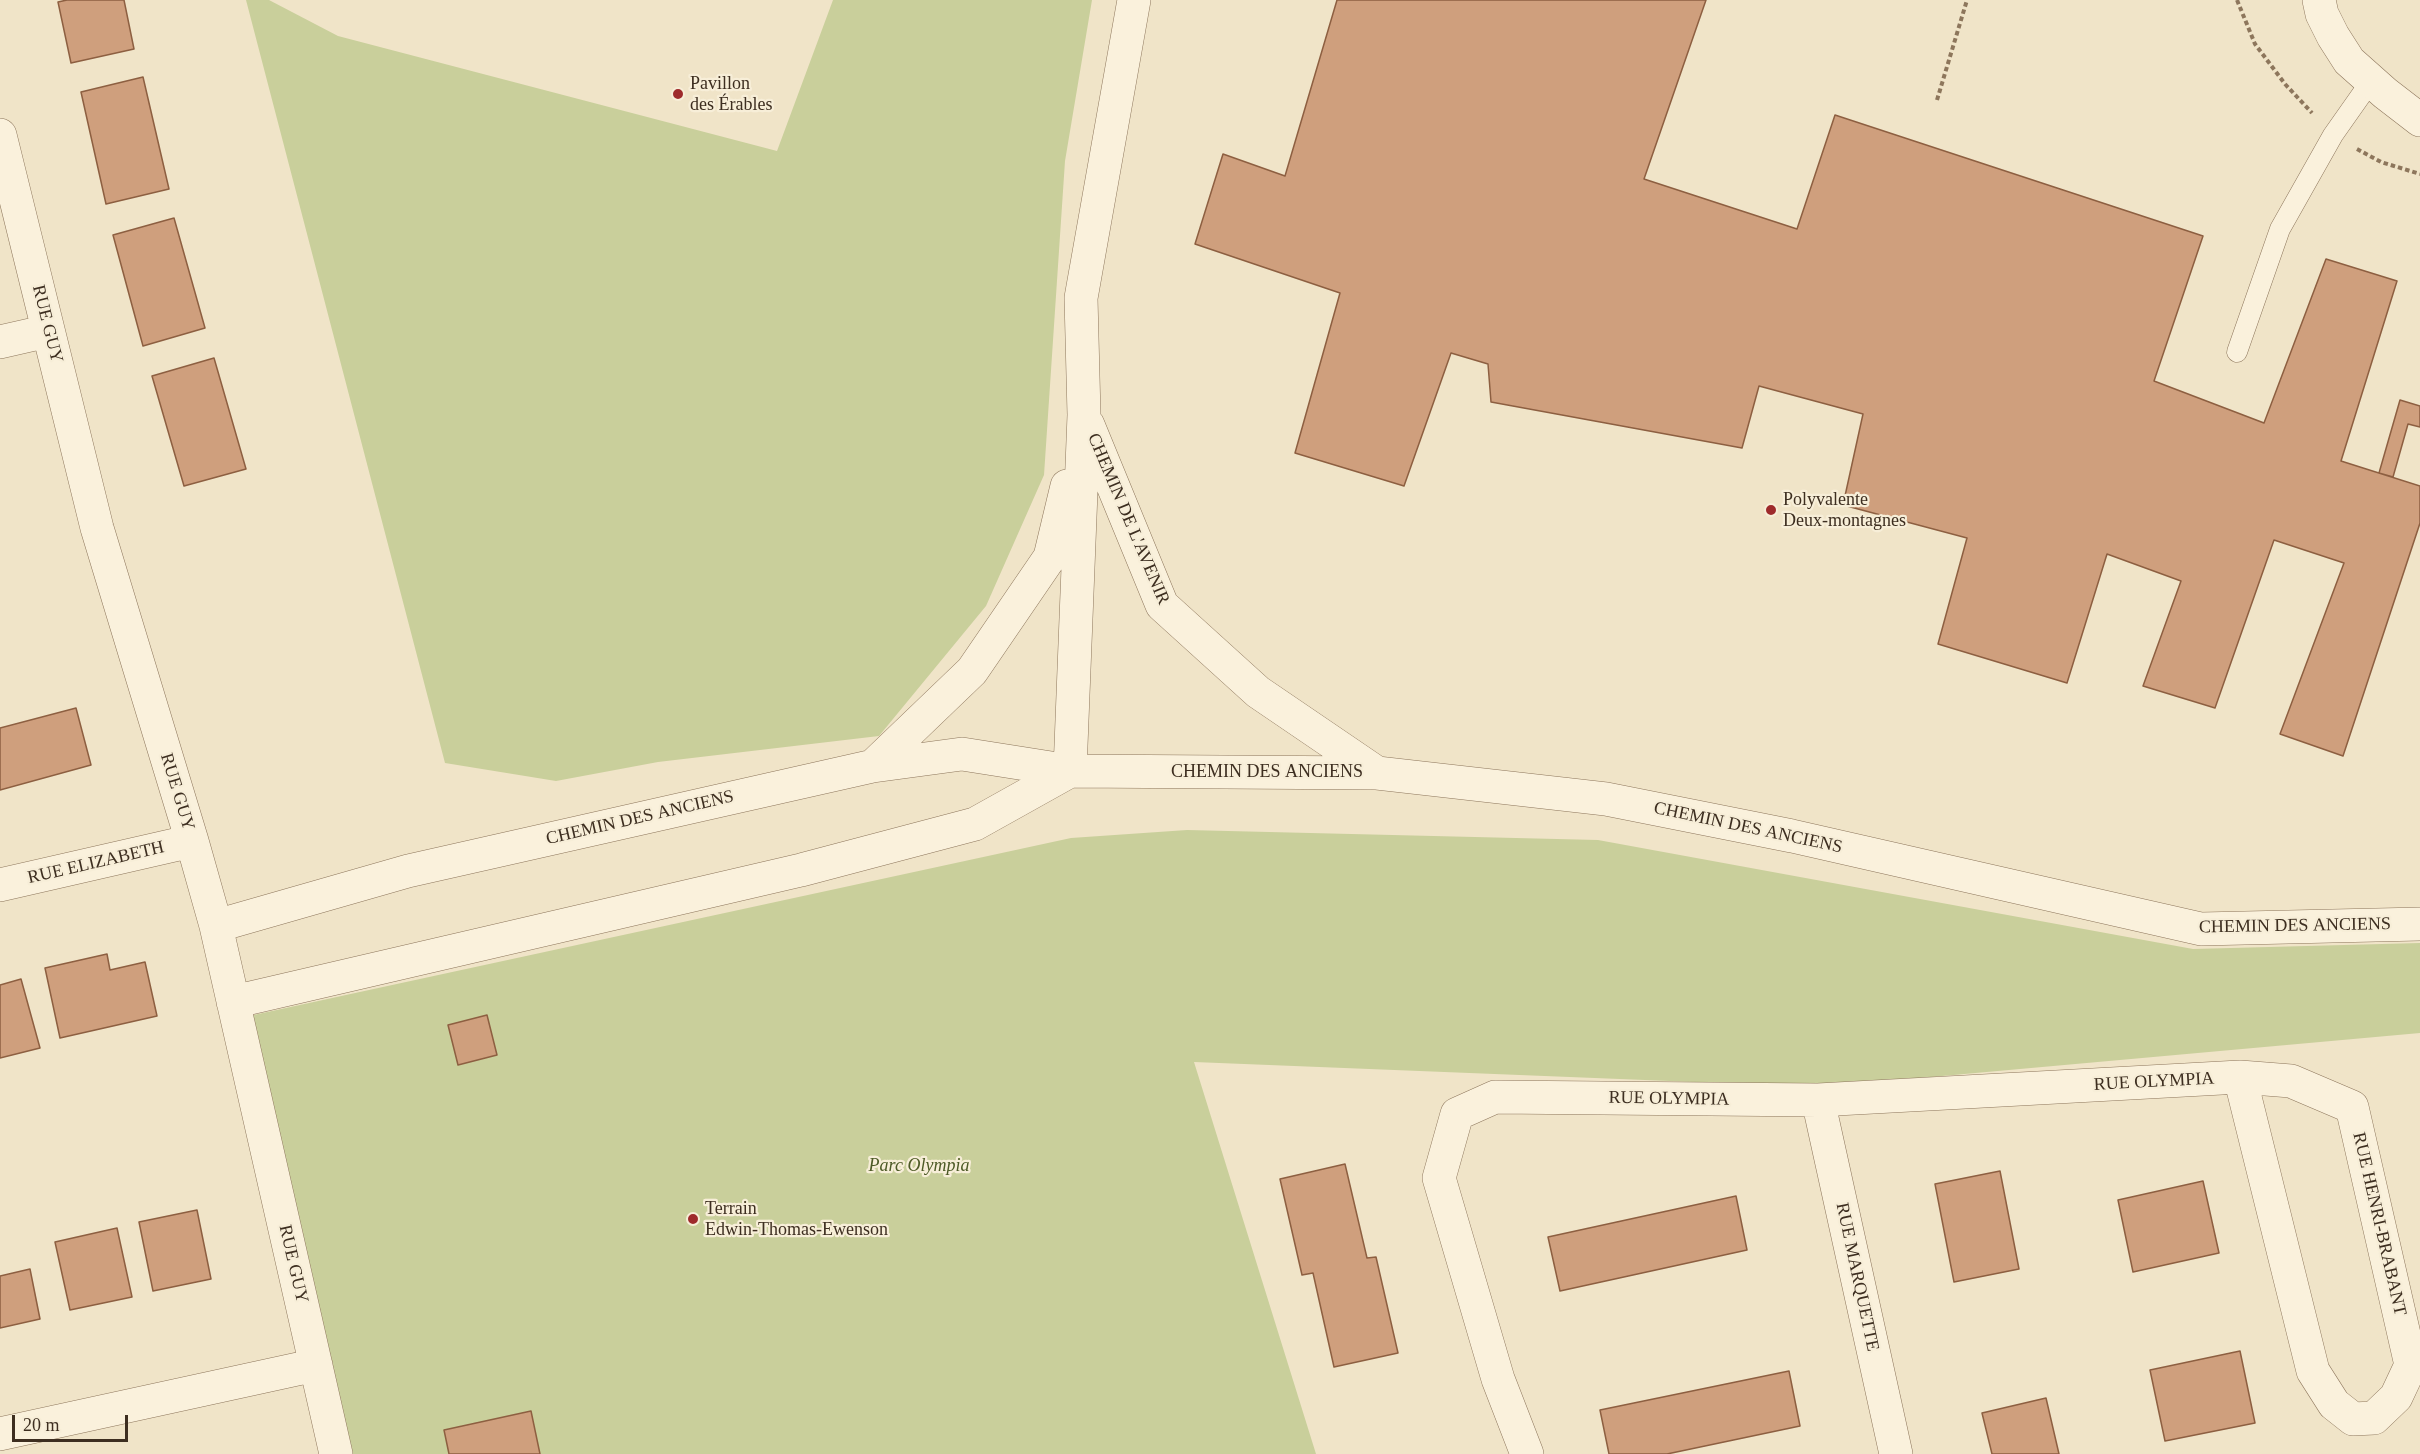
<!DOCTYPE html>
<html>
<head>
<meta charset="utf-8">
<style>
	body { margin:0 }
	#map { position:relative; width:2420px; height:1454px; overflow:hidden; background:#f0e4c8; font-family:Georgia,serif }
	canvas { display:block }
	.scale { position:absolute; left:12px; top:1415px; width:116px; height:27px; box-sizing:border-box; border:3px solid #3d2e20; border-top:0; padding-left:8px; font-size:18px; line-height:21px; white-space:nowrap; color:#3d2e20; -webkit-text-stroke:4px #f7eed8; paint-order:stroke }
</style>
</head>
<body>
<div id="map">
<canvas width="2420" height="1454"></canvas>
<div class="scale">20 m</div>
</div>
<script>
const g = document.querySelector('canvas').getContext('2d');
g.lineJoin = 'round';
function paint(path, color) { g.fillStyle = color; g.fill(path, 'evenodd'); }
const poly = rows => new Path2D(rows.map(r => 'M' + r).join(''));
function strokePath(path, color, width, dash) { g.strokeStyle = color; g.lineWidth = width; g.lineCap = dash ? 'butt' : 'round'; g.setLineDash(dash || []); g.stroke(path); }
function drawText(font, color, halo, rows, align = 'center') {
  g.font = font + ' Georgia,serif'; g.lineWidth = 4.5; g.setLineDash([]); g.textBaseline = 'middle'; g.strokeStyle = halo; g.fillStyle = color; for (const [text, x, y, turn = 0] of rows) {
    g.save(); g.translate(x, y); g.rotate((+turn || 0) * Math.PI / 180); g.textAlign = isNaN(turn) ? turn : align; if (halo) g.strokeText(text, 0, 0); g.fillText(text, 0, 0); g.restore();
  }
}
const green = poly([
	[246,0,269,0,338,36,777,151,833,0,1092,0,1065,161,1044,475,986,606,879,736,658,762,556,781,445,763],
	[1187,830,1598,840,2193,949,2420,943,2420,1033,1820,1087,1194,1062,1316,1454,349,1454,249,1016,1071,838]
]);
const building = poly([
	[67,0,124,0,134,49,71,63,58,2,67,0],
	[1337,0,1706,0,1644,179,1797,229,1835,115,2203,236,2154,381,2264,423,2326,259,2397,281,2341,461,2420,486,2420,523,2343,756,2280,734,2344,563,2274,540,2215,708,2143,686,2181,581,2107,554,2067,683,1938,644,1967,538,1843,505,1863,414,1759,386,1742,448,1491,402,1488,364,1451,353,1404,486,1295,453,1340,293,1195,244,1223,154,1285,176,1337,0],
	[143,77,169,189,106,204,81,92,143,77],
	[174,218,205,328,143,346,113,235,174,218],
	[214,358,246,469,184,486,152,376,214,358],
	[2400,400,2420,406,2420,427,2408,424,2393,477,2379,473,2400,400],
	[76,708,91,765,0,790,0,728,76,708],
	[107,954,110,970,145,962,157,1016,60,1038,45,968,107,954],
	[21,979,40,1048,0,1058,0,985,21,979],
	[487,1015,497,1055,458,1065,448,1025,487,1015],
	[1345,1164,1367,1258,1376,1257,1398,1353,1334,1367,1313,1273,1302,1275,1280,1179,1345,1164],
	[2000,1171,2019,1269,1954,1282,1935,1184,2000,1171],
	[2203,1181,2219,1253,2133,1272,2118,1200,2203,1181],
	[1736,1196,1747,1250,1560,1291,1548,1237,1736,1196],
	[197,1210,211,1279,153,1291,139,1222,197,1210],
	[117,1228,132,1297,70,1310,55,1242,117,1228],
	[30,1269,40,1319,0,1328,0,1276,30,1269],
	[2240,1351,2255,1423,2165,1441,2150,1370,2240,1351],
	[1789,1371,1800,1426,1667,1454,1609,1454,1600,1410,1789,1371],
	[2046,1398,2059,1454,1992,1454,1982,1413,2046,1398],
	[531,1411,540,1454,449,1454,444,1430,531,1411]
]);
const path = poly([
	[2237,0,2255,44,2285,84,2312,113],
	[1937,100,1967,0],
	[2357,149,2381,162,2420,174]
]);
const service = poly([
	[2237,352,2280,229,2333,135,2371,81]
]);
const minor = poly([
	[2319,0,2322,14,2333,36,2349,61,2385,93,2420,120],
	[0,135,97,528,192,841,216,926,336,1454],
	[0,342,48,331],
	[1088,425,1162,605,1258,692,1377,773],
	[873,766,972,671,1050,557,1067,486],
	[1070,771,1084,415,1081,298,1134,0],
	[0,885,192,841],
	[216,926,408,871,873,766,962,754,1070,771,1377,773,1606,799,1792,836,2201,929,2420,924],
	[233,1002,801,870,975,824,1070,771],
	[1818,1100,1896,1454],
	[0,1434,316,1365],
	[1527,1454,1498,1379,1439,1178,1457,1114,1495,1097,1818,1100,2240,1077,2291,1081,2352,1107,2411,1365,2396,1397,2374,1418,2353,1419,2334,1404,2313,1371,2240,1077]
]);
const markers = [
	[678,94,6,"#9e2a2b"],
	[1771,510,6,"#9e2a2b"],
	[693,1219,6,"#9e2a2b"]
];
const poiNames = [
	["Pavillon",690,84],
	["des Érables",690,105],
	["Polyvalente",1783,500],
	["Deux-montagnes",1783,521],
	["Terrain",705,1209],
	["Edwin-Thomas-Ewenson",705,1230]
];
const streetNames = [
	["RUE GUY",47,324,76],
	["CHEMIN DE L'AVENIR",1128,519,67],
	["CHEMIN DES ANCIENS",1267,772],
	["RUE GUY",177,792,73],
	["CHEMIN DES ANCIENS",640,818,-13],
	["CHEMIN DES ANCIENS",1748,828,12],
	["RUE ELIZABETH",96,863,-13],
	["CHEMIN DES ANCIENS",2295,926,-1],
	["RUE OLYMPIA",2154,1082,-3],
	["RUE OLYMPIA",1669,1099,1],
	["RUE HENRI-BRABANT",2379,1224,77],
	["RUE GUY",293,1264,77],
	["RUE MARQUETTE",1857,1277,78]
];
const parkNames = [
	["Parc Olympia",919,1166]
];
paint(green, '#c9cf9b');
paint(building, '#cf9f7d');
strokePath(building, '#8d5f41', 1.5);
strokePath(service, '#8d765c', 21);
strokePath(minor, '#8d765c', 34);
strokePath(path, '#8d765c', 4, [4.5, 3]);
strokePath(service, '#faf1dc', 20);
strokePath(minor, '#faf1dc', 33);
for (const [x, y, r, color] of markers) { const dot = new Path2D(); dot.arc(x, y, r, 0, 2 * Math.PI); g.fillStyle = color; g.fill(dot); strokePath(dot, '#f7eed8', 2); }
drawText('18px', '#3d2e20', '#f7eed8', poiNames, 'left');
drawText('18px', '#3d2e20', '#f7eed8', streetNames);
drawText('italic 18px', '#4d5a26', '#f7eed8', parkNames);
</script>
</body>
</html>
